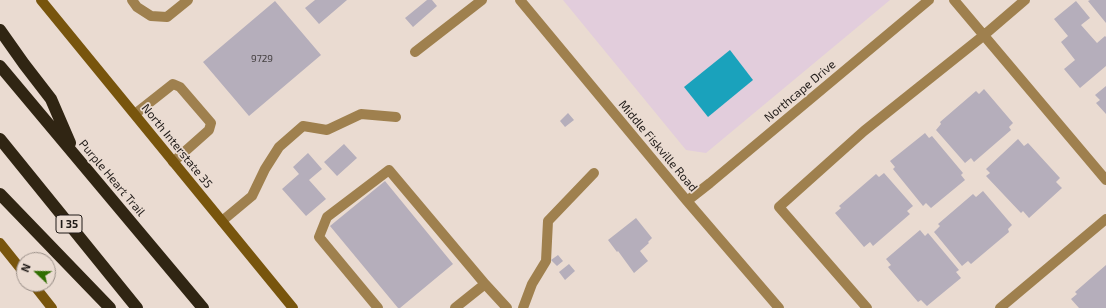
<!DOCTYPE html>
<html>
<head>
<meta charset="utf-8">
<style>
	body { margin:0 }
	#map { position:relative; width:1106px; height:308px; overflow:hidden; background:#eadbd1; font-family:"Exo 2",sans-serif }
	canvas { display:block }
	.north { position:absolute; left:16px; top:252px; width:40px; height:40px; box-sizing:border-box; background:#eadbd1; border:1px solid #998e87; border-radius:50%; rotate:292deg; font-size:11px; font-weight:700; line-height:16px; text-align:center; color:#201b18 }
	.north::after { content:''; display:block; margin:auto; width:14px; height:18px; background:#306e02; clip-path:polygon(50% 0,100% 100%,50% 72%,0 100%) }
</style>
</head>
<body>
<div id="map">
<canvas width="1106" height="308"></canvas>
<div class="north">N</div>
</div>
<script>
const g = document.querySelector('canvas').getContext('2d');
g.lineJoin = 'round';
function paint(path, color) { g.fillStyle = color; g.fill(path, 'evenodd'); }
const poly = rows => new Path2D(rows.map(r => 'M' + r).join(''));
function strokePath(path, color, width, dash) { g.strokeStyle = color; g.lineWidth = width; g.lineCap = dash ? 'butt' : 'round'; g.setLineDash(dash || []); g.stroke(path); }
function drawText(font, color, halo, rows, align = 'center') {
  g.font = font + ' "Exo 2",sans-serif'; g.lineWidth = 3.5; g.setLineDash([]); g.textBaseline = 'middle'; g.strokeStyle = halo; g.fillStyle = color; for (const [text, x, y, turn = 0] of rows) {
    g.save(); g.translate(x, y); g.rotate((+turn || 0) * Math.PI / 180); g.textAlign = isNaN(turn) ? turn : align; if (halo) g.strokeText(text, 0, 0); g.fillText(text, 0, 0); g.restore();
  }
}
const commercial = poly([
	[563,0,890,0,706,153,686,150]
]);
const water = poly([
	[730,50,753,80,708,117,684,87]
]);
const building = poly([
	[315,0,347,0,319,24,305,8],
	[427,0,432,0,437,6,413,27,405,18],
	[1090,0,1106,0,1106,23,1088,1],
	[275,1,321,55,249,116,203,62],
	[1076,1,1090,18,1081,25,1097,43,1105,36,1106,37,1106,66,1080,88,1064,69,1075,60,1061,42,1068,36,1054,19],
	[1106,86,1106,114,1096,103,1100,100,1095,95],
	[984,89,1013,123,1009,127,1011,130,974,162,971,158,965,163,936,130,941,124,940,122,976,91,979,94],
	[568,113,574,120,565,127,560,121],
	[925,133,929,138,932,136,963,173,961,175,965,180,931,208,926,203,923,206,893,169,895,167,890,161],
	[1018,139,1024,146,1028,143,1060,178,1056,182,1062,188,1029,218,1023,211,1021,213,986,176,990,173,986,169],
	[344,144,357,158,337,176,324,162],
	[308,153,322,169,309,180,326,199,306,216,282,189,299,174,293,167],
	[884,173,913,206,907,211,910,214,873,246,870,242,864,247,835,213,841,208,839,206,876,174,879,177],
	[385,181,453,264,400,308,398,308,330,226],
	[983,191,1012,225,1008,229,1009,232,971,264,968,261,962,266,934,232,940,226,938,224,973,194,976,197],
	[636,218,652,238,648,242,649,243,640,251,648,261,634,273,618,251,617,252,608,240],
	[920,230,925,236,928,233,959,270,956,272,961,278,927,306,921,300,918,302,888,267,891,265,886,259],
	[558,255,563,261,557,266,551,260],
	[569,264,575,271,565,280,559,272],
	[1106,265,1106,308,1079,308,1071,299,1077,294,1075,292]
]);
const service = poly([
	[132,0,137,7,151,16,167,17,188,0],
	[954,0,1106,180],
	[415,52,482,0],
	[135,114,173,84,180,87,211,123,209,130,173,162],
	[222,221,252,196,265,169,279,147,303,126,327,130,361,114,396,117],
	[378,308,319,237,327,217,389,170,485,284],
	[455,308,485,284,507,308],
	[523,308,532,284,546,261,548,221,594,173],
	[867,308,779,207,864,131,983,36,1025,0],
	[1000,308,1106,219]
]);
const minor = poly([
	[520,0,687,201,779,308],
	[687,201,710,183,929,0]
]);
const secondary = poly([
	[41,0,293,308],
	[0,243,24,273],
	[33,284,52,308]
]);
const motorway = poly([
	[0,30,24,64,51,99,70,143],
	[0,66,203,308],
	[0,139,137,308],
	[0,194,110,308]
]);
const numberNames = [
	["9729",262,59]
];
const shields = [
	[69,224,26]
];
const shieldNames = [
	["I 35",69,224]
];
const streetNames = [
	["Northcape Drive",800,91,-40],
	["North Interstate 35",177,146,51],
	["Middle Fiskville Road",658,146,50],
	["Purple Heart Trail",112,178,50]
];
paint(commercial, '#e2cddc');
paint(water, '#1aa2bc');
paint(building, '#b5aebb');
strokePath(service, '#9f804e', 10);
strokePath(minor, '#9f804e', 10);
strokePath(secondary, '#78550d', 10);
strokePath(motorway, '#302513', 12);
drawText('10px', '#454041', null, numberNames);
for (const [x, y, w] of shields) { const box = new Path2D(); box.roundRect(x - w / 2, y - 9, w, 18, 3); g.fillStyle = '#eadbd1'; g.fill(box); strokePath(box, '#201b18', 1); }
drawText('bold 11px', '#201b18', null, shieldNames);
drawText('12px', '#201b18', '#eadbd1', streetNames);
</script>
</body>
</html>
